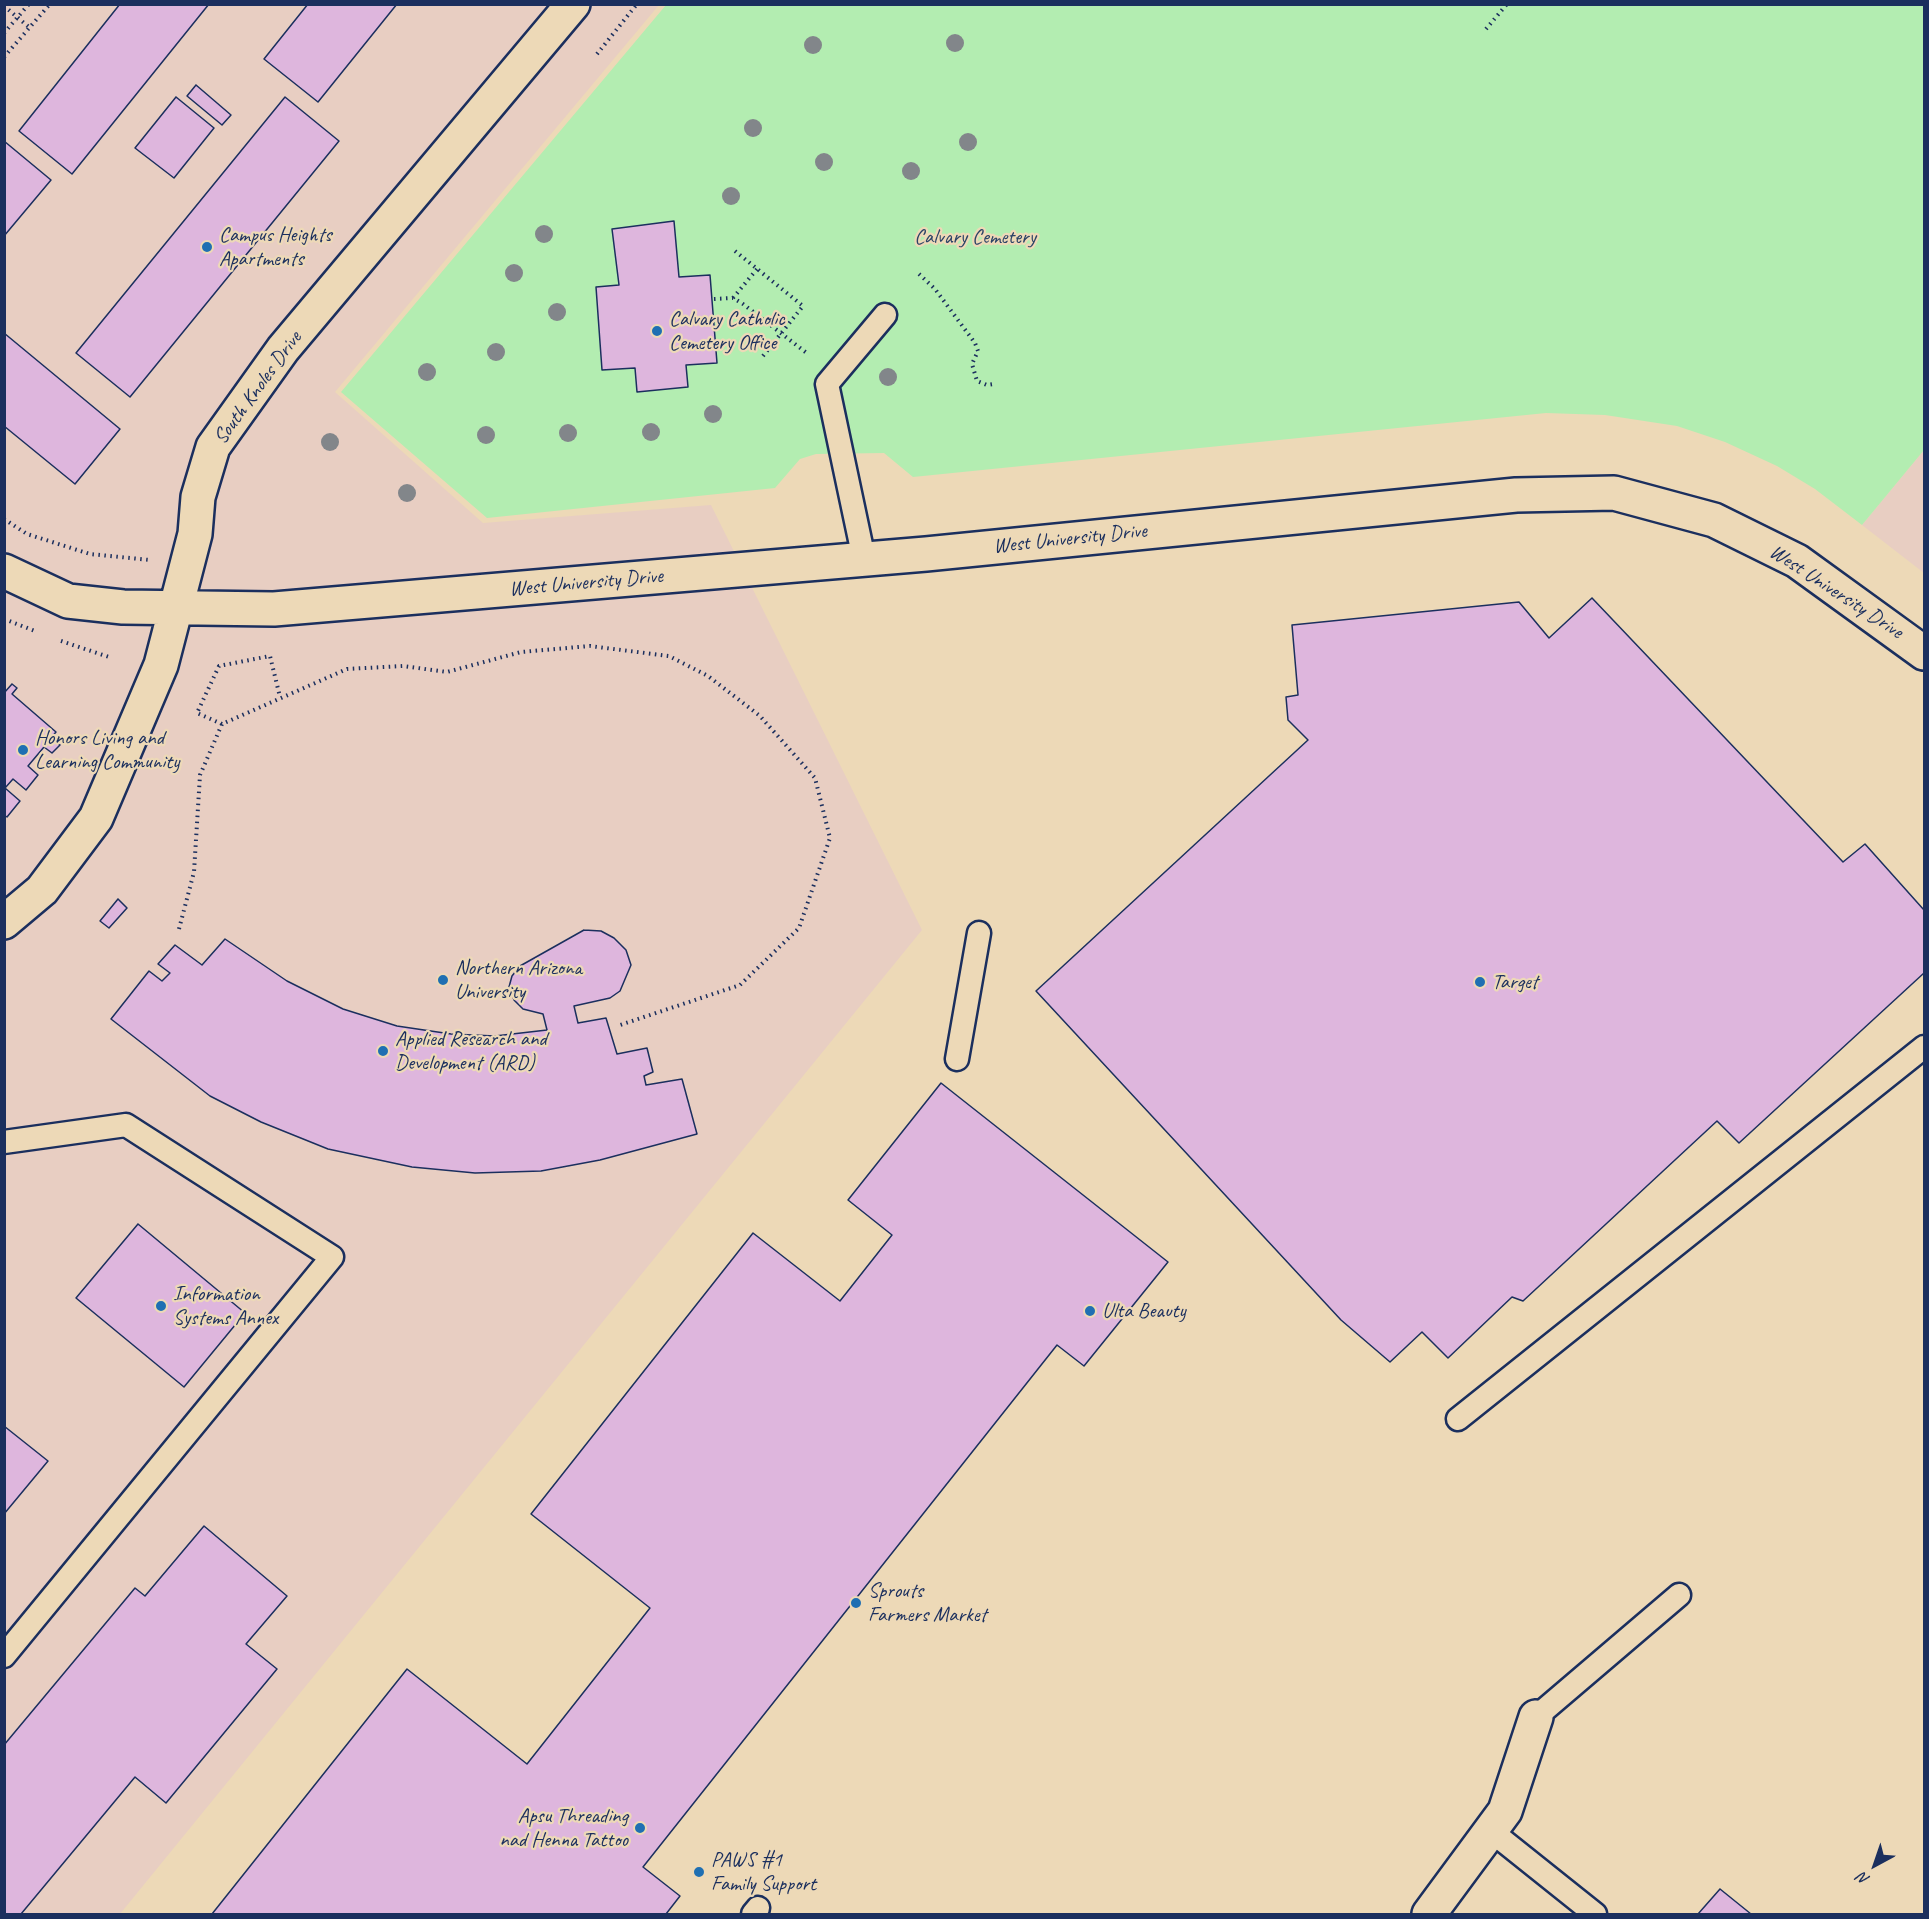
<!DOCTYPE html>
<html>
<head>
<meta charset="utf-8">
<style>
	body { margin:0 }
	#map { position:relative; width:1929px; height:1919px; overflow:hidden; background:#edd9b7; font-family:Caveat,sans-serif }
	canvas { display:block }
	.frame { position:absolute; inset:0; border:6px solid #1b2f5e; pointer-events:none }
	.north { position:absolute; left:1845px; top:1835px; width:60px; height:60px; -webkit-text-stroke:4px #edd9b7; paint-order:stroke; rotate:220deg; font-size:16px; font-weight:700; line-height:24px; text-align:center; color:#1b2f5e }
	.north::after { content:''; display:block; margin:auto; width:21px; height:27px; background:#1b2f5e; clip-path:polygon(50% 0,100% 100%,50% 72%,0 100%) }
</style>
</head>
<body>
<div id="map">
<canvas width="1929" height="1919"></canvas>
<div class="frame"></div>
<div class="north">N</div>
</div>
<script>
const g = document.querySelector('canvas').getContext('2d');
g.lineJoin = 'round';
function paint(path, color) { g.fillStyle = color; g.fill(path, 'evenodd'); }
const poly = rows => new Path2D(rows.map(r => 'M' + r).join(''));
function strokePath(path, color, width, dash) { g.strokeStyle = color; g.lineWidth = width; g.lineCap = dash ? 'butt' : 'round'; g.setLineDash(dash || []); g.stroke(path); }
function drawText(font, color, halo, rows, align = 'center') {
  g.font = font + ' Caveat,sans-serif'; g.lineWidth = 4.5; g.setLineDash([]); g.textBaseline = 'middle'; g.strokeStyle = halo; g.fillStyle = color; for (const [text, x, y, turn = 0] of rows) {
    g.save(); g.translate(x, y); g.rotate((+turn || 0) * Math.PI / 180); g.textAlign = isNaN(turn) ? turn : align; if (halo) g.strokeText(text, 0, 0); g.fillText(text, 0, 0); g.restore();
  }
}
const built = poly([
	[5,5,659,5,335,392,483,523,711,505,922,930,120,1914,5,1914],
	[1924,450,1924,573,1862,525]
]);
const green = poly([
	[666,5,1924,5,1924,450,1862,525,1815,489,1777,466,1725,442,1677,426,1605,415,1546,413,913,477,884,453,816,454,800,459,775,488,487,518,341,392]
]);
const building = poly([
	[120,4,209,4,72,174,19,131,120,4],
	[308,4,397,4,318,102,264,59,308,4],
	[196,85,231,115,222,125,187,96,196,85],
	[176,97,214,128,174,178,135,148,176,97],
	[285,97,339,141,130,397,76,353,285,97],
	[4,141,51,180,4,236,4,141],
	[674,221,679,277,710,275,717,363,686,365,688,387,637,392,635,368,602,370,596,287,619,285,612,229,674,221],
	[4,333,120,429,75,484,4,426,4,333],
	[1592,598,1843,862,1865,844,1924,910,1924,973,1739,1143,1717,1121,1523,1301,1512,1297,1448,1358,1422,1332,1390,1362,1341,1320,1036,991,1308,740,1288,720,1286,697,1298,695,1292,625,1519,602,1549,638,1592,598],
	[12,684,17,688,12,694,56,732,49,740,60,745,52,753,44,747,28,766,38,775,26,790,13,779,5,788,20,801,7,817,4,815,4,693,12,684],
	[118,899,127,908,109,928,100,921,118,899],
	[584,930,601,931,614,938,626,950,631,965,620,991,610,998,574,1006,578,1023,606,1018,617,1054,647,1048,653,1072,644,1076,646,1085,682,1079,697,1134,600,1160,541,1171,475,1173,412,1167,328,1149,261,1122,210,1096,111,1019,149,971,162,981,170,973,158,964,175,945,202,965,225,939,287,981,343,1009,397,1026,451,1034,495,1036,547,1030,543,1014,523,1009,514,1000,509,987,512,976,520,966,584,930],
	[941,1083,1168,1262,1084,1366,1057,1345,643,1867,680,1896,666,1914,212,1914,407,1669,527,1764,650,1608,531,1514,753,1233,840,1301,892,1235,848,1200,941,1083],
	[138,1224,245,1313,184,1387,76,1298,138,1224],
	[4,1426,48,1461,4,1514,4,1426],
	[204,1526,287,1596,246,1644,277,1669,166,1803,135,1777,21,1914,4,1914,4,1745,135,1588,145,1596,204,1526],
	[1720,1889,1751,1914,1698,1914,1720,1889]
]);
const path = poly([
	[4,6,30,28],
	[1486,29,1507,4],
	[4,33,29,4],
	[597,54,637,4],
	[4,57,50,4],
	[735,251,803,306,763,356],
	[919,274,935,289,975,343,978,351,972,364,977,381,987,385,994,384],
	[733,298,757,269],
	[714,299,733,298,743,304,808,354],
	[4,519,27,534,90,554,150,560],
	[4,619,35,631],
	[61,641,112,658],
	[222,724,197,713,219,666,270,656,280,697],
	[179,929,194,872,200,775,222,724,347,669,403,666,447,672,521,652,590,646,669,656,708,676,760,716,815,778,830,838,799,928,740,985,620,1025]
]);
const lane = poly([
	[864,559,827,384,885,315],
	[957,1059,979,933],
	[4,1142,126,1125,332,1257,4,1656],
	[1458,1419,1924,1047],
	[1536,1717,1679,1595],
	[1491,1831,1595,1914],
	[753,1914,758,1908]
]);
const street = poly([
	[1429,1914,1505,1811,1536,1717]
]);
const secondary = poly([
	[4,571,68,601,123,607,274,609,926,554,1516,495,1614,493,1714,520,1797,561,1924,653],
	[4,922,42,890,96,818,161,665,195,534,198,497,213,447,283,349,573,4]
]);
const trees = [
	[955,43],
	[813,45],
	[753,128],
	[968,142],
	[824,162],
	[911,171],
	[731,196],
	[544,234],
	[514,273],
	[557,312],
	[496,352],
	[427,372],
	[888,377],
	[713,414],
	[651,432],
	[568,433],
	[486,435],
	[330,442],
	[407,493]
];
const markers = [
	[207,247,6,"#1f6fb2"],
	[657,331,6,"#1f6fb2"],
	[23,750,6,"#1f6fb2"],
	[443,980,6,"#1f6fb2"],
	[1480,982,6,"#1f6fb2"],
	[383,1051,6,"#1f6fb2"],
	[161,1306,6,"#1f6fb2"],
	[1090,1311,6,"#1f6fb2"],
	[856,1603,6,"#1f6fb2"],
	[640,1828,6,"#1f6fb2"],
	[699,1872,6,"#1f6fb2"]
];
const poiNames = [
	["Campus Heights",219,235],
	["Apartments",219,259],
	["Calvary Catholic",669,319],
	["Cemetery Office",669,343],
	["Honors Living and",35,738],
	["Learning Community",35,762],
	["Northern Arizona",455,968],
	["University",455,992],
	["Target",1492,982],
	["Applied Research and",395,1039],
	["Development (ARD)",395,1063],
	["Information",173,1294],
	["Systems Annex",173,1318],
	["Ulta Beauty",1102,1311],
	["Sprouts",868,1591],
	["Farmers Market",868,1615],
	["Apsu Threading",628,1816,"right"],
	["nad Henna Tattoo",628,1840,"right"],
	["PAWS #1",711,1860],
	["Family Support",711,1884]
];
const parkNames = [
	["Calvary Cemetery",975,237]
];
const streetNames = [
	["South Knoles Drive",258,388,-54],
	["West University Drive",1070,539,-6],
	["West University Drive",586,583,-5],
	["West University Drive",1836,592,33]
];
paint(built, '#e8cec2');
paint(green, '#b3edb1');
paint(building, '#deb6dd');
strokePath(building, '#1b2f5e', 1.5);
strokePath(lane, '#1b2f5e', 27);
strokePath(street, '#1b2f5e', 38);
strokePath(secondary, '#1b2f5e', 38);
strokePath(path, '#1b2f5e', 4, [1.5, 4.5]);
strokePath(lane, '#edd9b7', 22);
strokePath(street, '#edd9b7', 33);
strokePath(secondary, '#edd9b7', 33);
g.fillStyle = '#82868a';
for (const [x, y] of trees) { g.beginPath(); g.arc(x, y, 9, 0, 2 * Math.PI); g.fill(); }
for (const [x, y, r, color] of markers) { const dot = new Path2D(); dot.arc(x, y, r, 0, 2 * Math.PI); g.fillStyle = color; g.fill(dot); strokePath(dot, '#edd9b7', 2); }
drawText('21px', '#1b2f5e', '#edd9b7', poiNames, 'left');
drawText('21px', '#2a4266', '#edd9b7', parkNames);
drawText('21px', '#1b2f5e', '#edd9b7', streetNames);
</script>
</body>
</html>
